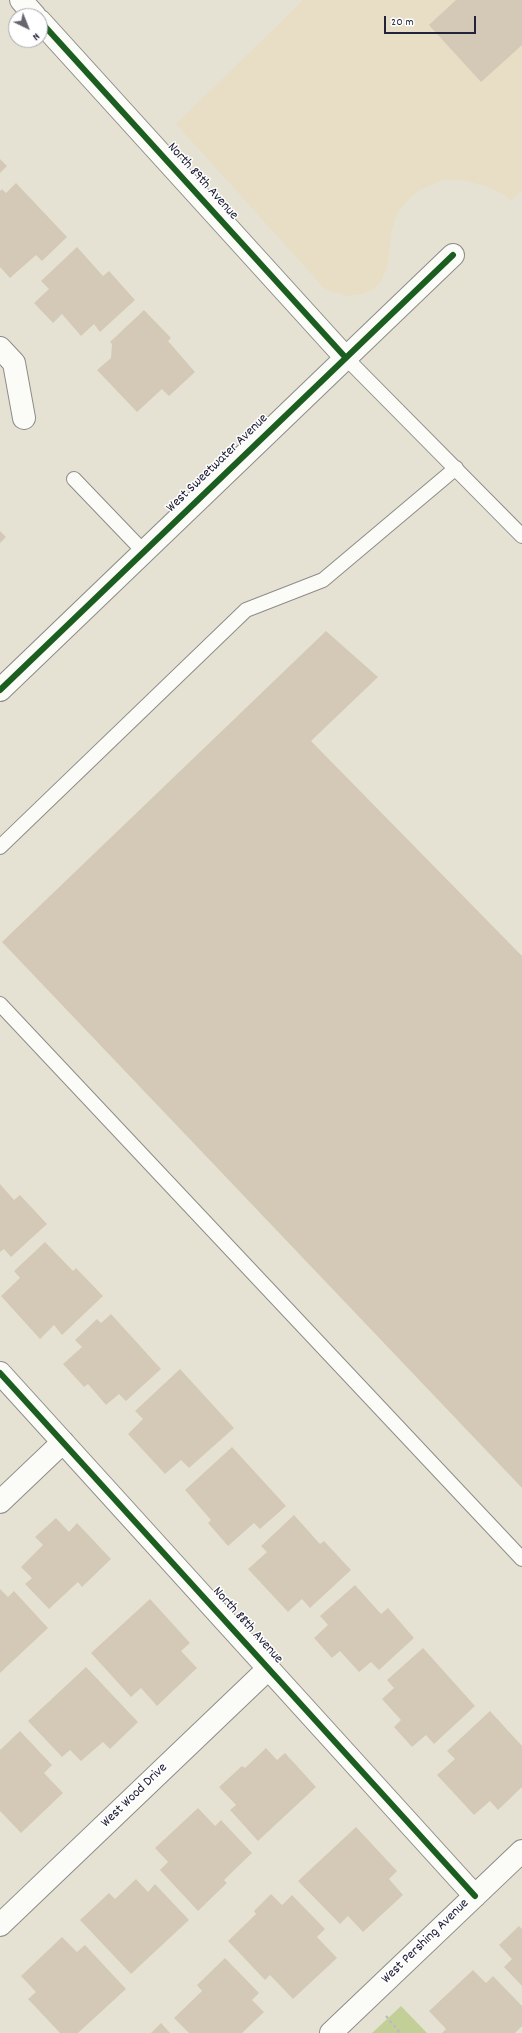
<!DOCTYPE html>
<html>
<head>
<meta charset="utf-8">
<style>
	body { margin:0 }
	#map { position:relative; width:522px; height:2033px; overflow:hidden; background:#e6e2d3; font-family:Dekko,sans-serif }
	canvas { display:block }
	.north { position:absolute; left:8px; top:8px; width:40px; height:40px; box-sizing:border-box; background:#fff; border:1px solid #a7a7b1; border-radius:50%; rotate:137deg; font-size:11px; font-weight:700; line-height:16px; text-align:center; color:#22223b }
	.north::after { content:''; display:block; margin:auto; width:14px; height:18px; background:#676570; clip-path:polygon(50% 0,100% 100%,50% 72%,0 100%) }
	.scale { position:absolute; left:384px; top:16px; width:92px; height:18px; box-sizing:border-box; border:2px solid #22223b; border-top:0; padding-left:5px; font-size:12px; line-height:14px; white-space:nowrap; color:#22223b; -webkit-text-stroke:3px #fff; paint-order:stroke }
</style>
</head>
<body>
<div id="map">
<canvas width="522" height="2033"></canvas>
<div class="north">N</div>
<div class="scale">20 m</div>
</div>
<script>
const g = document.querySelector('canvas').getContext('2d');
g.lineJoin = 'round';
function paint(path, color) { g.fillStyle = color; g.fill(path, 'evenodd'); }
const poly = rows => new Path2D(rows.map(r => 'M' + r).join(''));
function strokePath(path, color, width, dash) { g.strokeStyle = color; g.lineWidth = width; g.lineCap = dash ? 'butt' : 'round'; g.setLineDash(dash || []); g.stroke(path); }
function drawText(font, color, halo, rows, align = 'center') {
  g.font = font + ' Dekko,sans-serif'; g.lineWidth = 3; g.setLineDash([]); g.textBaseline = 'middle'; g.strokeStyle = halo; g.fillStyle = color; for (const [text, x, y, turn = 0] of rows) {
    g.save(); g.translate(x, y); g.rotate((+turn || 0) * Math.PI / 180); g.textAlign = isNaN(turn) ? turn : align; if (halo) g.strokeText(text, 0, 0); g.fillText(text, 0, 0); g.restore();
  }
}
const built = poly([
	[303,0,522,0,522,191,511,201,503,194,486,186,462,180,443,180,423,188,410,198,398,212,392,230,387,268,381,281,374,289,363,294,347,296,330,291,323,287,176,124]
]);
const green = poly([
	[401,2006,427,2033,372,2033]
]);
const building = poly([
	[456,0,522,0,522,45,481,82,429,25],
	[0,159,7,166,0,173],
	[16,183,67,237,42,261,36,255,10,278,0,267,0,191,2,189,6,193],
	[77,247,103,276,109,271,135,300,100,332,94,324,81,336,62,314,53,323,34,303,49,289,41,281],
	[144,310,171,338,168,341,195,372,169,396,162,389,137,412,97,370,111,358,112,344,110,342],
	[0,531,6,537,0,543],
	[326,631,378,677,311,741,522,956,522,1488,2,942],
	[0,1184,14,1200,20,1195,47,1224,11,1257,4,1249,0,1252],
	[45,1242,73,1271,76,1268,103,1296,62,1335,54,1325,40,1339,1,1296,20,1278,14,1271],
	[111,1314,161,1369,126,1401,119,1394,106,1405,88,1384,84,1387,63,1364,82,1347,75,1340,97,1319,101,1323],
	[180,1369,234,1428,189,1468,181,1460,165,1474,128,1434,143,1419,135,1411],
	[232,1447,286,1506,260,1529,254,1523,228,1546,208,1523,211,1520,185,1490],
	[294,1515,320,1544,324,1541,351,1570,310,1608,302,1599,288,1612,248,1569,267,1552,261,1546],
	[56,1518,69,1532,77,1523,111,1559,82,1587,78,1582,49,1609,25,1584,32,1578,21,1567,43,1545,35,1537],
	[355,1585,381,1614,388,1608,414,1638,379,1670,371,1662,359,1672,340,1651,332,1658,314,1638,328,1625,320,1616],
	[0,1589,8,1597,14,1591,48,1628,0,1673],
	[150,1599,190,1643,181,1651,197,1668,157,1706,141,1688,131,1697,91,1653],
	[423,1648,475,1706,434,1744,426,1735,412,1747,394,1727,401,1720,382,1699,394,1688,387,1680],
	[86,1667,138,1722,110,1749,103,1742,81,1761,70,1750,62,1757,28,1721],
	[490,1711,522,1746,522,1787,498,1810,490,1801,474,1815,437,1775,455,1759,447,1751],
	[20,1731,52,1765,44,1773,63,1793,21,1833,0,1811,0,1750],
	[266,1748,277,1760,285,1753,316,1787,258,1841,230,1810,236,1805,219,1787,242,1766,245,1768],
	[198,1808,215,1826,221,1820,252,1853,224,1880,227,1883,198,1911,160,1870,168,1862,155,1848],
	[356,1827,397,1871,389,1879,403,1895,363,1932,348,1916,340,1924,298,1881],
	[136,1879,148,1892,155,1884,189,1920,131,1974,80,1920,109,1893,115,1899],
	[271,1894,282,1905,292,1895,325,1929,317,1937,337,1958,293,1999,270,1975,265,1980,228,1941,256,1914,254,1911],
	[519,1926,522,1929,522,1986,504,1967,512,1959,499,1945],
	[62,1937,77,1952,85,1945,126,1989,78,2033,60,2033,28,1999,36,1992,21,1976],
	[225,1958,259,1993,252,2000,264,2012,242,2033,189,2033,174,2018,202,1991,197,1985],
	[473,1970,486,1983,493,1976,522,2006,522,2026,515,2033,442,2033,446,2029,429,2011],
	[161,2023,170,2033,151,2033]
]);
const path = poly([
	[386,2016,400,2033]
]);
const service = poly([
	[346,358,522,536],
	[74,479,144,552],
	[0,847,246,610,323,580,456,468],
	[0,1004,522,1559]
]);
const minor = poly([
	[21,0,35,16],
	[40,21,346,358],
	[0,348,14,363,24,418],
	[0,1373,475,1896],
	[0,1502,63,1442],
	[0,1925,269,1668],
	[331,2033,522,1851]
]);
const tertiary = poly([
	[0,690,453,255]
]);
const cycleway = poly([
	[40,21,346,358],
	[0,690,453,255],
	[0,1373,475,1896]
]);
const streetNames = [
	["North 89th Avenue",202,182,48],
	["West Sweetwater Avenue",218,464,-44],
	["North 88th Avenue",247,1626,48],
	["West Wood Drive",135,1796,-44],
	["West Pershing Avenue",426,1942,-44]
];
paint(built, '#e8ddc5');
paint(green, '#c2d098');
paint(building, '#d4c9b6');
strokePath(service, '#8e8c88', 16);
strokePath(minor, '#8e8c88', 24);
strokePath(tertiary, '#8e8c88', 24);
strokePath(path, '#bcbbbb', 2.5, [3, 3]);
strokePath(service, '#fbfbf8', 14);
strokePath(minor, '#fbfbf8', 22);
strokePath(tertiary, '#fbfbf8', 22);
strokePath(cycleway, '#1b5e20', 6);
drawText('14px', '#22223b', '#fff', streetNames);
</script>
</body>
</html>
